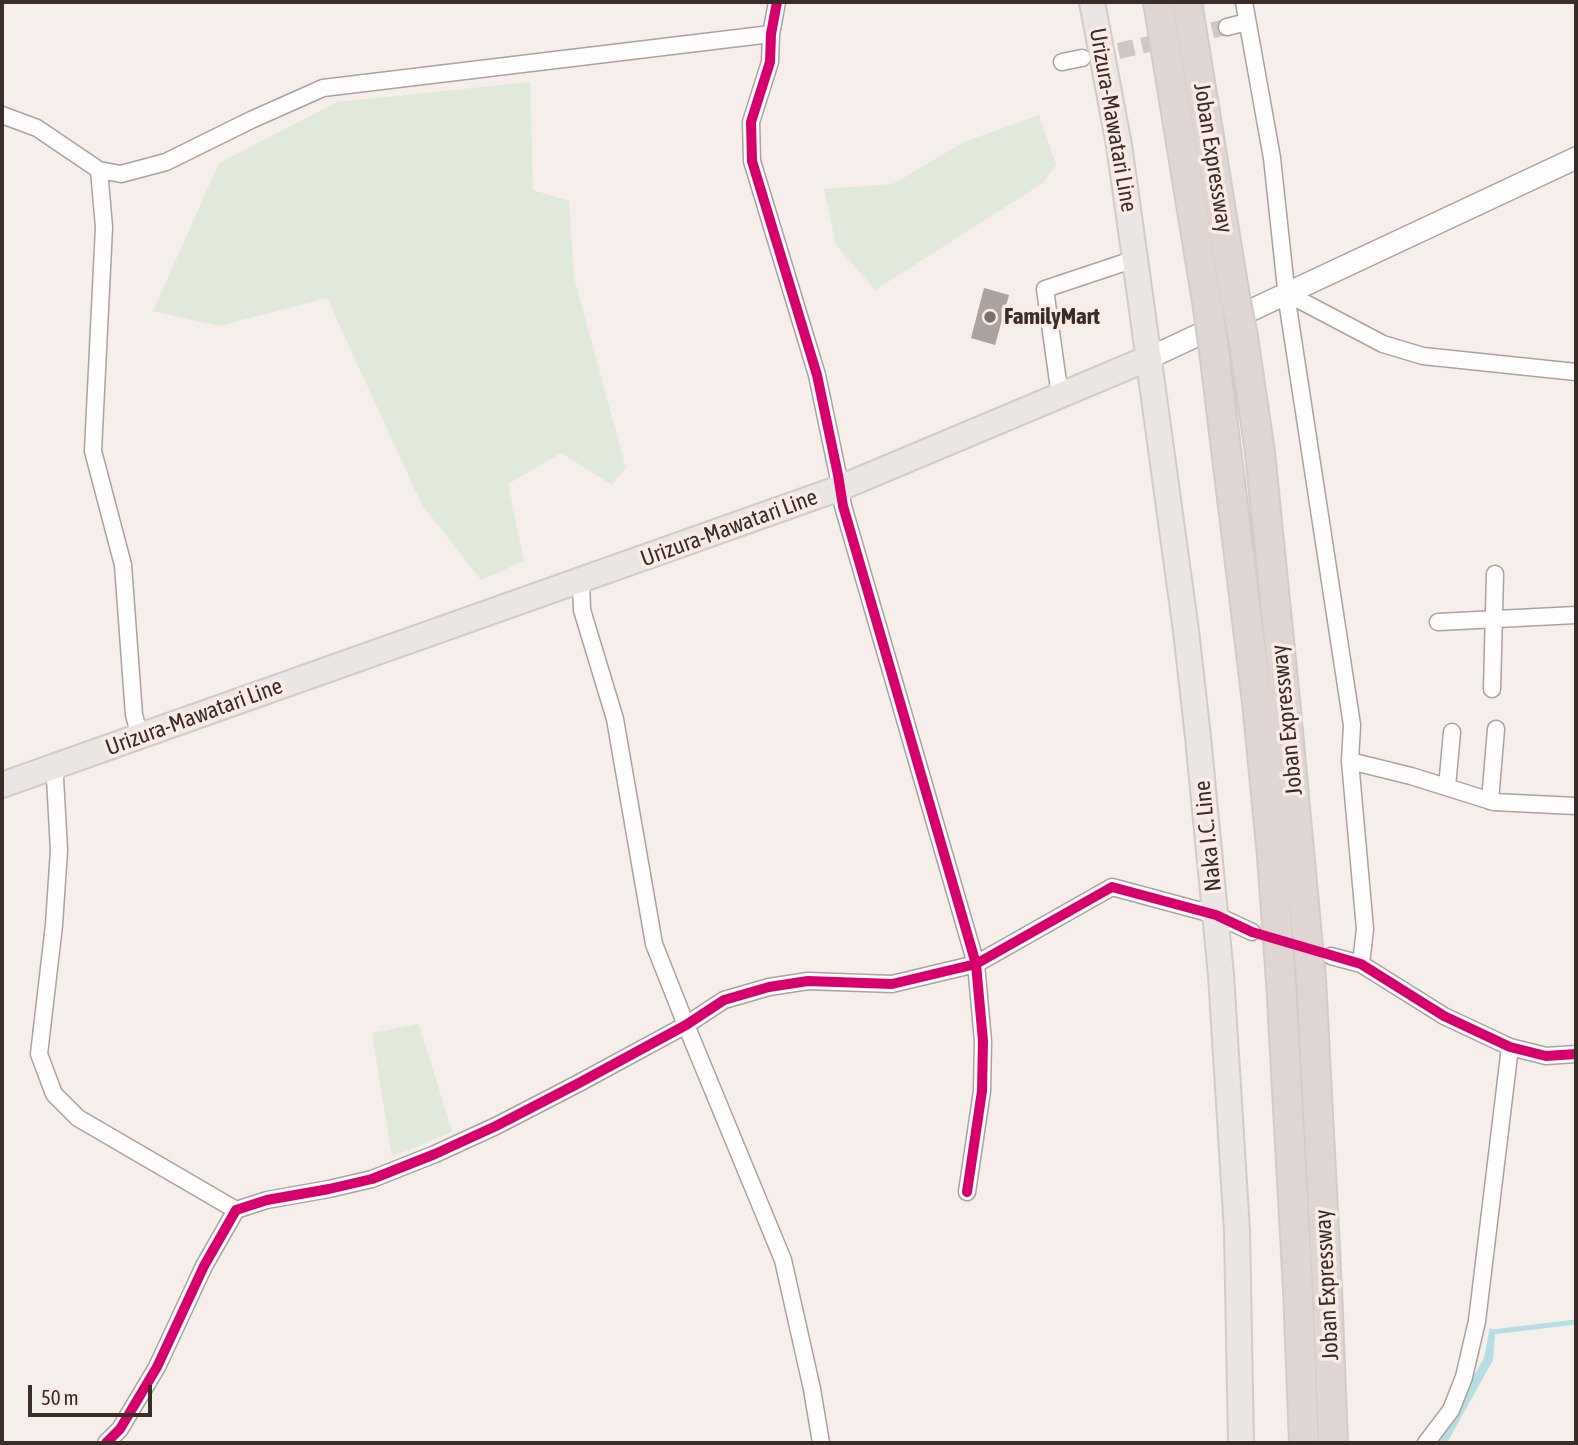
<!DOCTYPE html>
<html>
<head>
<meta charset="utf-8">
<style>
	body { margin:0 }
	#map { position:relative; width:1578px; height:1445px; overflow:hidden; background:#f6eeeb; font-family:"Asap Condensed",sans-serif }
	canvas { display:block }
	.frame { position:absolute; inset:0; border:4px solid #3a2d28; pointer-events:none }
	.scale { position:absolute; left:28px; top:1385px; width:124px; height:32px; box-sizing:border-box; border:4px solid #3a2d28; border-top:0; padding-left:9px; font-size:21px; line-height:24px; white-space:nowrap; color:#3a2d28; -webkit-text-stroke:5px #fbebe6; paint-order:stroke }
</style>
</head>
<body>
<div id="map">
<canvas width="1578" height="1445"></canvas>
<div class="frame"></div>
<div class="scale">50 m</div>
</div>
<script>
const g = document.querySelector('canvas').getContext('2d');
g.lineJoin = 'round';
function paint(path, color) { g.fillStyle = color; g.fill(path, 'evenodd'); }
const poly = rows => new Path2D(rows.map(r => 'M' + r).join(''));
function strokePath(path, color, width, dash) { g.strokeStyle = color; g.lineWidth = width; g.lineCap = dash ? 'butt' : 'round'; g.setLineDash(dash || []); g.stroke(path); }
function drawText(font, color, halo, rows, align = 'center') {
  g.font = font + ' "Asap Condensed",sans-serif'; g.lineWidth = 7; g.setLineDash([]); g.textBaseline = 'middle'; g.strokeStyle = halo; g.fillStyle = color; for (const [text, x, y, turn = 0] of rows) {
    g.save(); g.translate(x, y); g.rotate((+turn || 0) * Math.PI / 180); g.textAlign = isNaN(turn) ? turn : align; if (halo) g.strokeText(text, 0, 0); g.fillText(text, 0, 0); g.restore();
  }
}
const green = poly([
	[530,82,533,190,569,201,574,277,626,468,612,485,561,453,508,484,524,561,481,580,422,505,327,298,219,326,153,311,219,163,337,102],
	[1039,115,1056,165,1043,183,875,290,836,245,824,189,893,184,964,142],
	[419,1024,452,1132,392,1157,372,1033]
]);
const water = poly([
	[1490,1327,1495,1336,1493,1360,1447,1443,1436,1443,1484,1358]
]);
const stream = poly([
	[1491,1337,1492,1332,1576,1322]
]);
const building = poly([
	[984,288,1009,295,995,345,971,338]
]);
const streetTunnel = poly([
	[1095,56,1227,27]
]);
const street = poly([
	[777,2,771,34,770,62,751,122,752,161,817,375,838,475,843,506,976,964,983,1041,982,1091,967,1192],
	[1244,2,1272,158,1288,307,1352,725,1350,761,1365,929,1361,964],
	[1227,27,1247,22],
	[1062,62,1082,58],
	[2,115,37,128,99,170,121,174,166,162,251,120,323,88,771,34],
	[99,170,104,227,93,451,123,565,134,715,140,736],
	[1286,293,1383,344,1423,356,1576,372],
	[1060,396,1045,289,1135,259],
	[581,580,582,610,615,719,654,944,686,1025,783,1260,812,1389,821,1443],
	[1438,622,1576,615],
	[1492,689,1495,574],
	[1350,761,1411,776,1494,802,1576,806],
	[57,766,55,778,59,850,54,925,39,1054,54,1094,78,1118,236,1210],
	[1447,787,1452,732],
	[1490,801,1496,729],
	[1331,956,1361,964,1444,1016,1510,1047,1546,1056,1576,1054],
	[106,1443,120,1429,157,1367,204,1266,236,1210,267,1200,329,1189,372,1179,435,1154,496,1126,579,1083,686,1025,724,1000,769,987,808,981,892,984,976,964,1112,887,1216,915,1252,932],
	[1426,1443,1451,1410,1464,1377,1477,1321,1510,1047]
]);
const secondary = poly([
	[1149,358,1576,158]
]);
const primary = poly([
	[1092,2,1119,145,1135,259,1186,631,1198,737,1221,975,1237,1231,1241,1443],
	[2,785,840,488,1149,358]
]);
const highway = poly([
	[1158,2,1208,308],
	[1187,2,1235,297],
	[1243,337,1260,452,1285,700,1311,979,1327,1288,1333,1443],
	[1214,351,1257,702,1272,856,1281,981,1298,1289,1304,1443]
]);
const highwayBridge = poly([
	[1235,297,1243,337],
	[1208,308,1214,351]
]);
const cycleway = poly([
	[777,2,771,34,770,62,751,122,752,161,817,375,838,475,843,506,976,964,983,1041,982,1091,967,1192],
	[106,1443,120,1429,157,1367,204,1266,236,1210,267,1200,329,1189,372,1179,435,1154,496,1126,579,1083,686,1025,724,1000,769,987,808,981,892,984,976,964,1112,887,1216,915,1252,932,1361,964,1444,1016,1510,1047,1546,1056,1576,1054]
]);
const markers = [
	[990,317,7,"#7c716c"]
];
const streetNames = [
	["Urizura-Mawatari Line",1113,120,80],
	["Joban Expressway",1213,158,81],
	["Urizura-Mawatari Line",729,528,-20],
	["Urizura-Mawatari Line",194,717,-20],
	["Joban Expressway",1287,720,-96],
	["Naka I.C. Line",1208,836,-96],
	["Joban Expressway",1327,1285,-93]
];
const poiNames = [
	["FamilyMart",1004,317]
];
paint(green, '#e1eada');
paint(water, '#b5dee3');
strokePath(stream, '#b5dee3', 5);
paint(building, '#aca29f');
strokePath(streetTunnel, '#d0c7c4', 16, [16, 8]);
strokePath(street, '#aba19e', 19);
strokePath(secondary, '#aba19e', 24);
strokePath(primary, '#d1cbc9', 28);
strokePath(highway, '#d1cbc9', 32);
strokePath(street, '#fefcfc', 16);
strokePath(secondary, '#fefcfc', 21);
strokePath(primary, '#ebe5e3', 24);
strokePath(highway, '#dfd5d3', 28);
strokePath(highwayBridge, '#d1cbc9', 32, []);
strokePath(highwayBridge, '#dfd5d3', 28);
strokePath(cycleway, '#d6006c', 10);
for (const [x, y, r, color] of markers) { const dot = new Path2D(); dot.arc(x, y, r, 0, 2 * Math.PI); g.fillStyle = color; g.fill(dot); strokePath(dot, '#fbebe6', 2.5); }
drawText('23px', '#3a2d28', '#fbebe6', streetNames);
drawText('bold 23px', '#3a2d28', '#fbebe6', poiNames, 'left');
</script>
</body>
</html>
